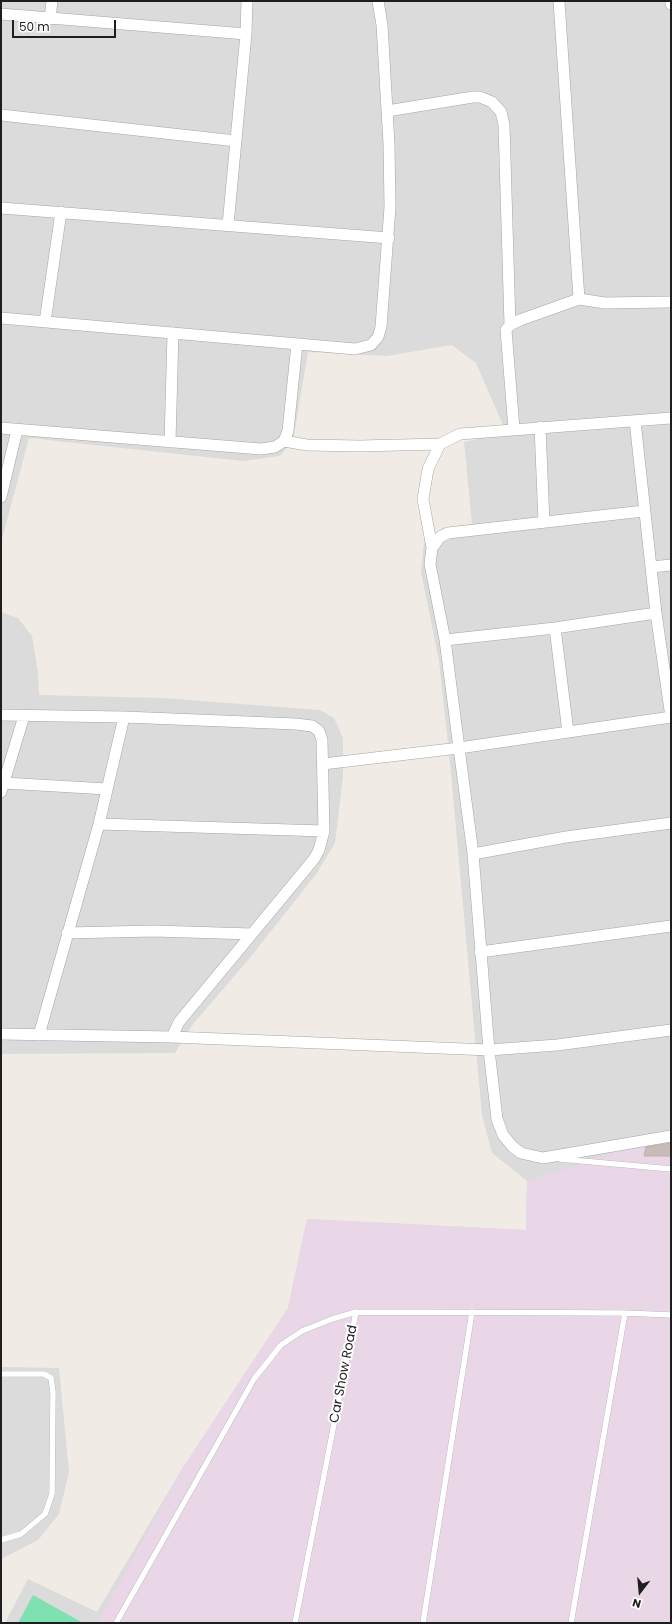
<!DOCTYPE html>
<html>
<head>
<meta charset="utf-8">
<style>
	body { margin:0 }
	#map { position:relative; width:672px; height:1624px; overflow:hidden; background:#f0ebe4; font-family:Poppins,sans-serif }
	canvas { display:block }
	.frame { position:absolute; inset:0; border:2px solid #1e1e1e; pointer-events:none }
	.north { position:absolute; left:620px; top:1572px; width:40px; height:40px; -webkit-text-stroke:3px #fff; paint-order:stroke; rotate:196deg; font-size:11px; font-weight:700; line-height:16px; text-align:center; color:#1e1e1e }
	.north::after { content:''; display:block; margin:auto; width:14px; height:18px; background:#1e1e1e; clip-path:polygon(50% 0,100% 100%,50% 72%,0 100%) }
	.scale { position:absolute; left:12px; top:20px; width:104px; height:18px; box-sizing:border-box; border:2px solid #1e1e1e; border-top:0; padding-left:5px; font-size:12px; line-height:14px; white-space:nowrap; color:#1e1e1e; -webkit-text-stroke:3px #fff; paint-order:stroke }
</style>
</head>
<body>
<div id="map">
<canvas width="672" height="1624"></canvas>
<div class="frame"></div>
<div class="north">N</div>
<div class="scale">50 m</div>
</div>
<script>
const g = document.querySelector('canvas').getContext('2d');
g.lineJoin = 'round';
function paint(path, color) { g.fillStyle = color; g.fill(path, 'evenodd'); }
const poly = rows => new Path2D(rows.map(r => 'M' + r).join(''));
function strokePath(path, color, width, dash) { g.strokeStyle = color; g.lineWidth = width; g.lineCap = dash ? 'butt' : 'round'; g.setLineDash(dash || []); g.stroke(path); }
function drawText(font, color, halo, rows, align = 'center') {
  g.font = font + ' Poppins,sans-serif'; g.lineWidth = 4; g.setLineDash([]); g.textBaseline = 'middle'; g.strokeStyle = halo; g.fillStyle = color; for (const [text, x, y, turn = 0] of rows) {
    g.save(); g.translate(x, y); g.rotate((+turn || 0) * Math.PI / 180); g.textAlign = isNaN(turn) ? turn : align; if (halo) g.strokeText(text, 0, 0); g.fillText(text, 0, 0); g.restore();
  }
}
const residential = poly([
	[1,1,671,1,671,1623,5,1623,28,1579,97,1612,182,1469,288,1308,307,1219,526,1230,527,1181,492,1153,482,1115,450,762,439,661,421,572,424,543,442,528,472,524,464,442,506,432,476,363,452,345,387,356,308,352,293,441,280,456,243,461,29,438,1,543],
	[1,612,18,618,32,636,38,673,39,695,162,698,320,710,334,718,343,738,343,776,335,843,317,873,249,959,193,1024,175,1053,1,1054],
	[1,1367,59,1368,69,1472,59,1514,38,1540,1,1559]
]);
const industrial = poly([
	[671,1139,671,1623,97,1623,182,1469,288,1308,307,1219,526,1230,527,1181,640,1144]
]);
const pitch = poly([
	[33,1595,83,1623,18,1623]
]);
const building = poly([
	[671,1143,671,1156,644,1156,646,1147,671,1143]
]);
const service = poly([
	[560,1159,671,1169],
	[1,1374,44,1374,51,1378,53,1392,52,1494,45,1514,21,1534,1,1540],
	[116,1623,254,1379,281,1345,302,1331,332,1319,356,1312,625,1313,671,1315],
	[295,1623,356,1312],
	[423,1623,472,1312],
	[571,1623,625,1313]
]);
const minor = poly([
	[559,1,579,299,605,303,671,302],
	[671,1,671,4],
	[1,14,246,34],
	[50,19,52,1],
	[387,111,473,97,480,97,492,102,501,112,504,125,510,325],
	[1,115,236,141],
	[1,208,389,238],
	[228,225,246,34,247,1],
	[1,318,355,349,371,345,378,337,381,327,390,207,389,144,382,25,378,1],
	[45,322,61,212],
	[635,421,656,613,671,717],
	[540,427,544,522],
	[1,428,261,449,275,447,284,441,288,431,297,344],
	[514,429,506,330,510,325,520,320,579,299],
	[284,441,307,445,360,446,440,444],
	[170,442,173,333],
	[1,497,17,430],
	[644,511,448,533,440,537,432,548,430,564,445,640,459,748,473,854,489,1050,497,1119,503,1135,513,1147,521,1153,543,1158,671,1136],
	[432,548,423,499,428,469,440,444,460,434,671,418],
	[651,567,671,565],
	[555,628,568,732],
	[445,640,555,628,656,613],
	[1,715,124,717,296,724,312,726,319,731,322,740,324,831,319,850,314,859,179,1022,172,1037],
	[323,764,459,748,671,717],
	[4,783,107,789],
	[1,792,24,716],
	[99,824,324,831],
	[473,854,566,837,671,823],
	[67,933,154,931,252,934],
	[480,952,671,926],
	[1,1034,172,1037,489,1050,557,1045,671,1030],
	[39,1035,99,824,124,717]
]);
const streetNames = [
	["Car Show Road",344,1374,-79]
];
paint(residential, '#dcdbdb');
paint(industrial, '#e9d6e7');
paint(pitch, '#7fe1b1');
paint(building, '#c7bcb7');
strokePath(building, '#c2afa6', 1);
strokePath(service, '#a5a5a5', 6);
strokePath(minor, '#a5a5a5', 12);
strokePath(service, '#fff', 5.5);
strokePath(minor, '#fff', 11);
drawText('13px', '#1e1e1e', '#fff', streetNames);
</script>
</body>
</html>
